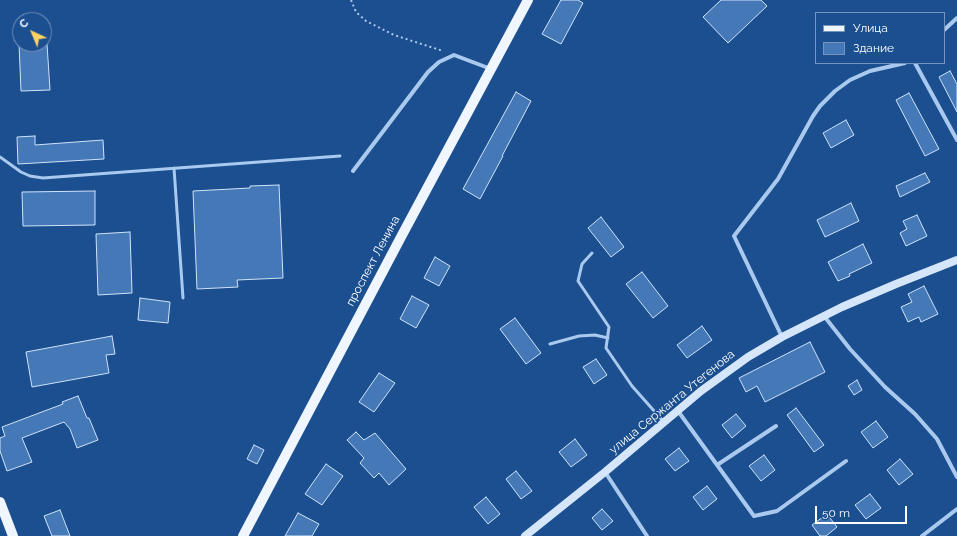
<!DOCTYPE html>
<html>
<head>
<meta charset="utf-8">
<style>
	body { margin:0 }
	#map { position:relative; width:957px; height:536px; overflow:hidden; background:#1b4f8f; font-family:Raleway,sans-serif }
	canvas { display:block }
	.legend { position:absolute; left:815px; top:12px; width:130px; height:52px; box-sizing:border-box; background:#1b4f8f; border:1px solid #7695bc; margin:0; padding:5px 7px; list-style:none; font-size:12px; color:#fff }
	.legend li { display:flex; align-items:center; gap:8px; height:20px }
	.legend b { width:20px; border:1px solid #7695bc }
	.north { position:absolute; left:12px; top:12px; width:40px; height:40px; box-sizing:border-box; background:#1b4f8f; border:1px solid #7695bc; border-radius:50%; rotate:316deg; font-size:11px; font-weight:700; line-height:16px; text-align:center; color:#fff }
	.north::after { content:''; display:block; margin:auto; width:14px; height:18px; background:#ffd166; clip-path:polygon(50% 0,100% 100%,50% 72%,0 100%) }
	.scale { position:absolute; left:815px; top:506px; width:92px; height:18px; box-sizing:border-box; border:2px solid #fff; border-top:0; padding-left:5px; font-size:12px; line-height:14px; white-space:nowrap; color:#fff; -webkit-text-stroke:3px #1b4f8f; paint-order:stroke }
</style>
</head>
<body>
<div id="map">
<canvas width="957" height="536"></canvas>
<ul class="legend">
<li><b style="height:5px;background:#f0f6ff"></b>Улица</li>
<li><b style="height:11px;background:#4478b7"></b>Здание</li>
</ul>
<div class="north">С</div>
<div class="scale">50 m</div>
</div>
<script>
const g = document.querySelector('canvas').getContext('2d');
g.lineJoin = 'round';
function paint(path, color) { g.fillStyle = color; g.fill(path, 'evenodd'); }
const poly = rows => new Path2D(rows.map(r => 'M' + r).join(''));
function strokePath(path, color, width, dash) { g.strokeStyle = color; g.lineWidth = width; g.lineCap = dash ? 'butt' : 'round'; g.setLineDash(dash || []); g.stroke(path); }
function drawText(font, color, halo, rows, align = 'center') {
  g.font = font + ' Raleway,sans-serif'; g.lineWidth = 3; g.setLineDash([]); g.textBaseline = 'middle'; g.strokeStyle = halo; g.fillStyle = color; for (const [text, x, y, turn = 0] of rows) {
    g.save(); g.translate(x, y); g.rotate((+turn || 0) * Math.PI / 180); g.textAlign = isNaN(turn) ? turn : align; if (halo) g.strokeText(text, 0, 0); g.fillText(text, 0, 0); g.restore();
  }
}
const building = poly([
	[561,0,578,0,583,3,561,44,542,34,561,0],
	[721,0,761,0,767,6,728,43,703,17,721,0],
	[19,44,47,44,50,90,21,91,19,44],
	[950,71,957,84,957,112,939,77,950,71],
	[516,92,531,101,502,156,503,156,480,199,463,189,516,92],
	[909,93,939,149,925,156,896,100,909,93],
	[846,120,854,135,831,148,823,133,846,120],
	[35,136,35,145,103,140,104,159,18,164,17,137,35,136],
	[925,173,930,182,900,197,896,186,925,173],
	[279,185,283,278,237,280,238,287,197,289,193,191,250,188,250,186,279,185],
	[95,191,95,225,23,226,22,192,95,191],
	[851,203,859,221,825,237,817,220,851,203],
	[917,215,927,236,906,246,900,233,907,229,903,221,917,215],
	[601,217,624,247,611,257,588,228,601,217],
	[130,232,132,293,98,295,96,234,130,232],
	[863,244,872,263,849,274,850,276,838,281,828,262,863,244],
	[435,257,450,266,439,286,424,278,435,257],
	[642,272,668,306,653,318,626,284,642,272],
	[924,286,938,314,921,322,919,317,908,322,901,307,912,302,908,294,924,286],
	[412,296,429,305,416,328,400,319,412,296],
	[140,298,170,302,168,323,138,320,140,298],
	[515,318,541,353,526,364,500,329,515,318],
	[702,326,712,340,687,358,677,345,702,326],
	[112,336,115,354,106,355,109,373,32,387,26,352,112,336],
	[810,342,825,372,765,402,757,386,746,392,739,378,810,342],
	[596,359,607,375,594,384,583,367,596,359],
	[379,373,395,383,374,412,359,402,379,373],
	[857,380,862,390,854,395,848,386,857,380],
	[78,396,87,418,89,418,98,440,77,448,70,429,64,422,22,438,32,462,7,471,0,451,0,438,5,436,2,427,63,404,62,402,78,396],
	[796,408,824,445,814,452,787,415,796,408],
	[736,414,746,426,732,438,722,425,736,414],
	[876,421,888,437,873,448,861,432,876,421],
	[356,432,364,440,375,433,406,469,389,485,379,473,374,478,360,463,364,458,347,440,356,432],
	[575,439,587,455,571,467,559,452,575,439],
	[254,445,264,450,257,464,247,459,254,445],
	[679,448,689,461,675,471,665,459,679,448],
	[764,455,775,470,761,481,749,466,764,455],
	[900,459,913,474,899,485,887,470,900,459],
	[326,464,343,476,322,505,305,494,326,464],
	[516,471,532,491,521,499,506,479,516,471],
	[707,486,717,499,703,510,693,497,707,486],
	[870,494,881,508,866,519,855,505,870,494],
	[486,497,500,514,488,524,474,507,486,497],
	[602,509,613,521,602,530,592,518,602,509],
	[60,510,70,536,52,536,44,516,60,510],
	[298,513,319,524,312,536,285,536,298,513],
	[827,514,837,527,826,536,820,536,812,525,827,514]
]);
const path = poly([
	[351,0,356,12,366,21,394,35,443,51]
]);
const service = poly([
	[0,157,21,172,30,176,43,178,340,156],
	[174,168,183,298],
	[592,253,582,264,578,281,609,327,606,348,632,386,663,421],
	[550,344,579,336,595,335,608,338]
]);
const minor = poly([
	[944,30,957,18],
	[915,63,957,140],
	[353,171,428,72,439,62,454,55,491,69],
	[824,316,850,349,885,387,915,414,937,439,957,477],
	[782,337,734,236,778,179,813,116,820,106,835,91,850,80,870,71,905,63],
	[678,411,754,516,777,511,846,461],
	[717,465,776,426],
	[605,472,647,536],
	[922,536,957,509]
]);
const secondary = poly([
	[525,536,605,472,701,391,748,357,782,337,842,307,896,284,957,260]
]);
const primary = poly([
	[0,502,13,536],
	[243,536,401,237,528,0]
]);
const streetNames = [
	["проспект Ленина",373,261,-62],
	["улица Сержанта Утегенова",672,402,-39]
];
paint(building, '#4478b7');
strokePath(building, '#cfe3fa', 1);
strokePath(path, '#a9c9ee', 2, [2, 3]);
strokePath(service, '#a9c9ee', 3);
strokePath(minor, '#a9c9ee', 4);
strokePath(secondary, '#d6e6fa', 8);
strokePath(primary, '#f0f6ff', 10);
drawText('12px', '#fff', '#1b4f8f', streetNames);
</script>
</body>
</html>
